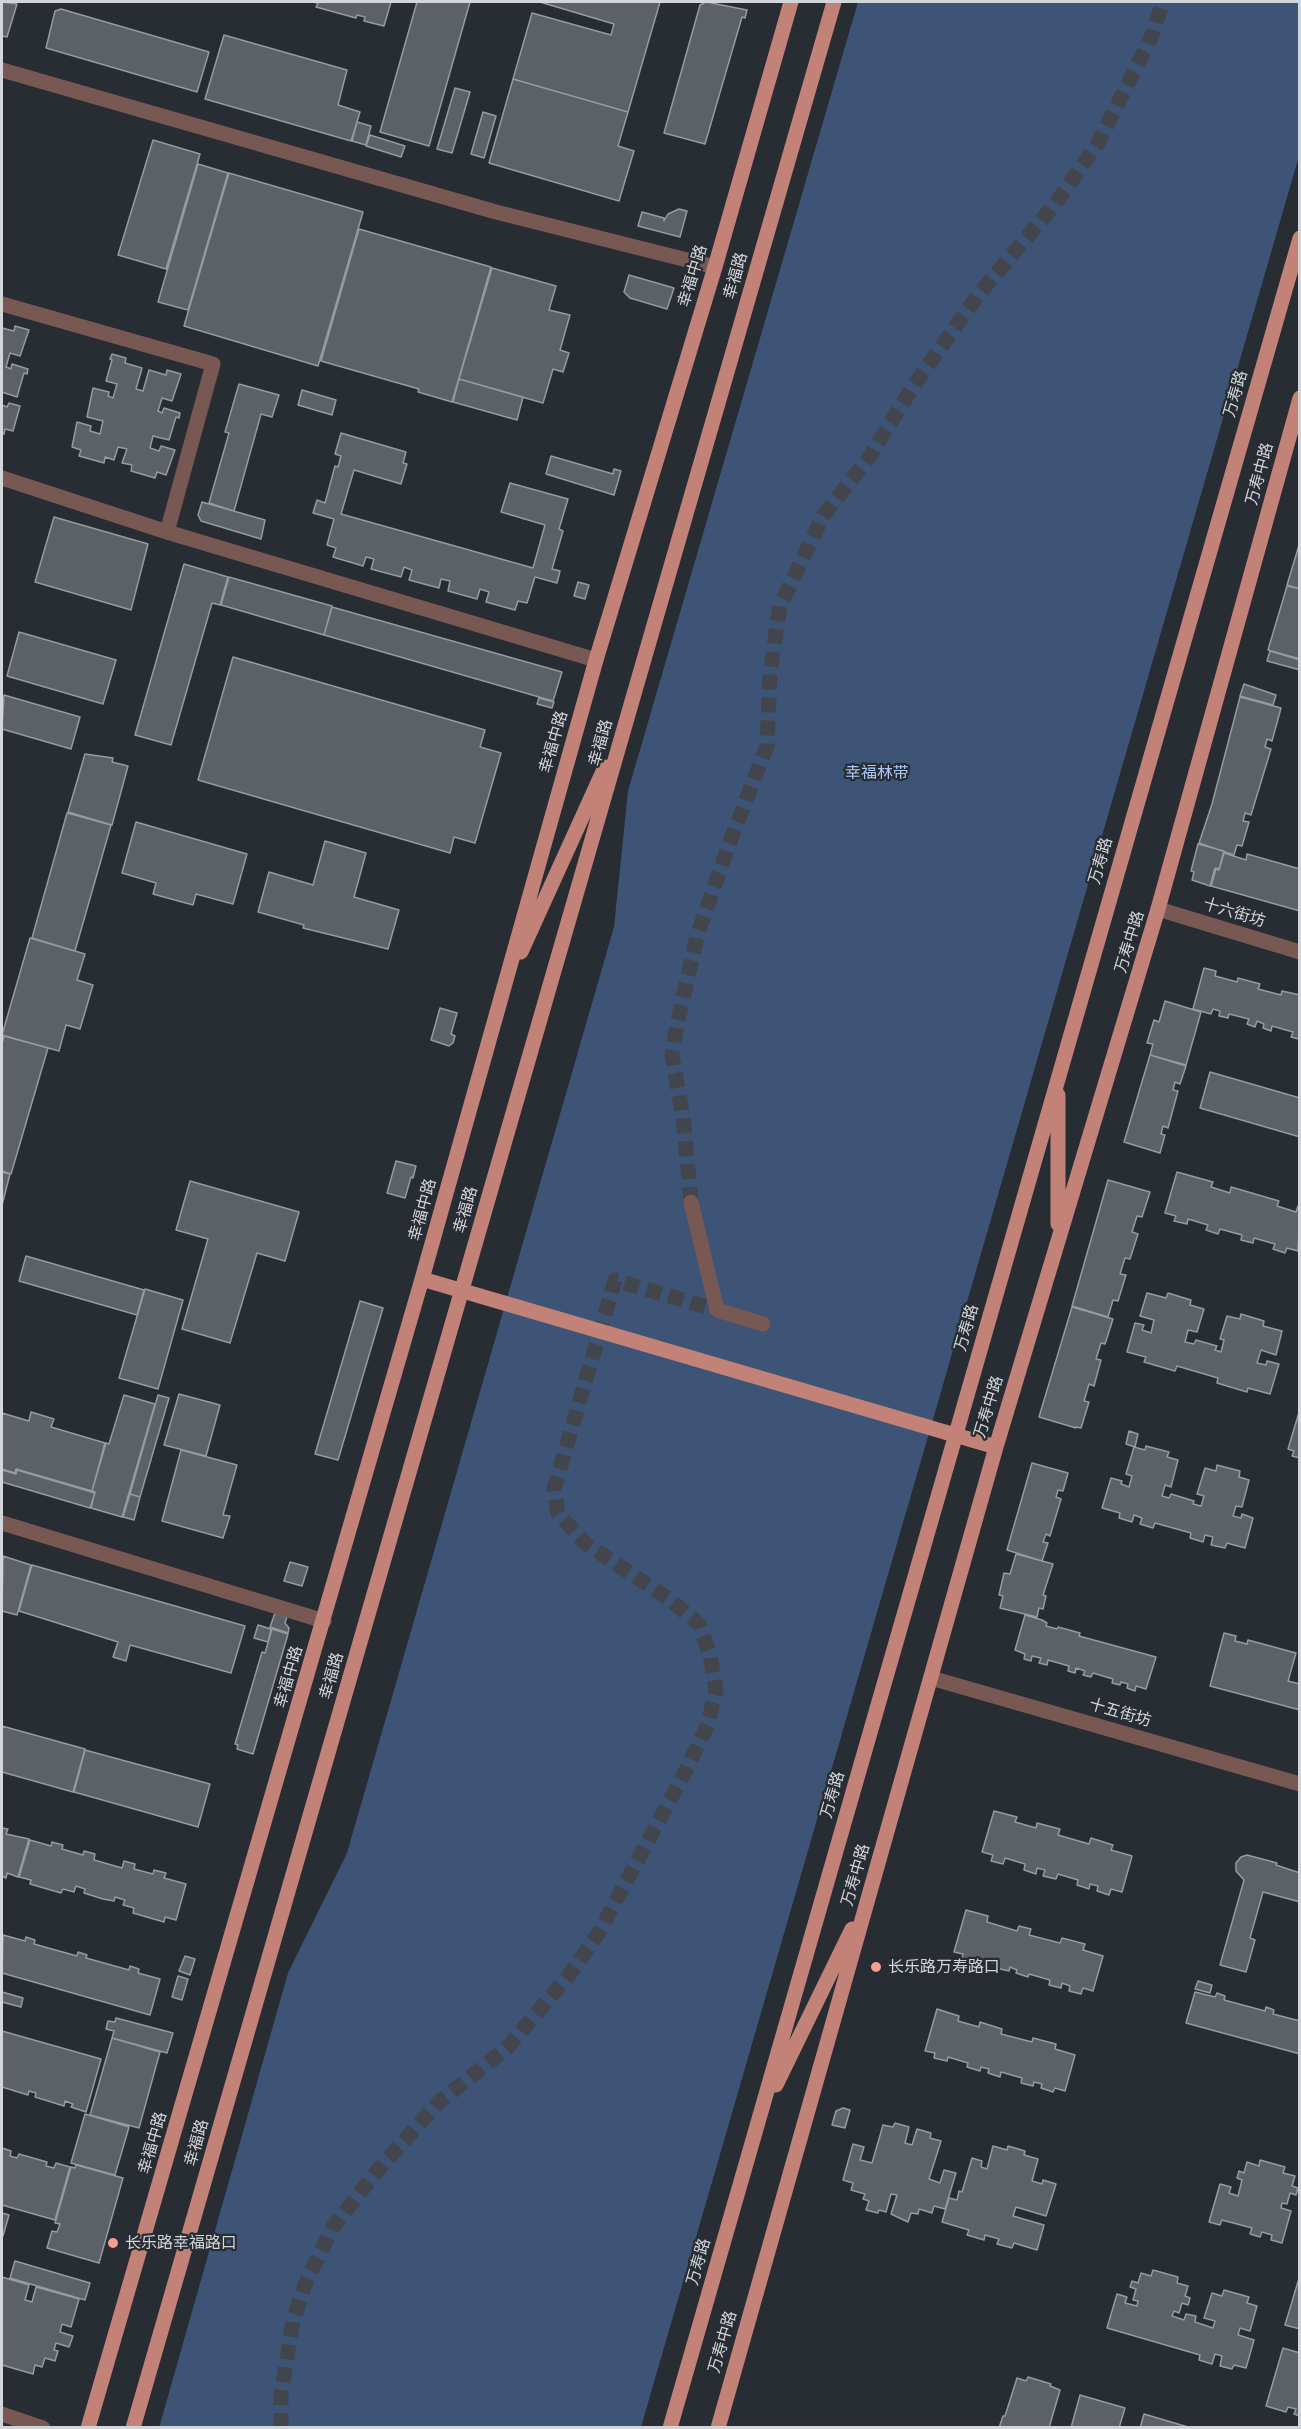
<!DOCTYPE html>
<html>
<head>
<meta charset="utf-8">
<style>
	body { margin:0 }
	#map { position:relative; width:1301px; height:2429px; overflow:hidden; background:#282c33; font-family:"Noto Sans",sans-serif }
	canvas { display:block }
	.frame { position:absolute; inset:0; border:3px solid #d2d5d9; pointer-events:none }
</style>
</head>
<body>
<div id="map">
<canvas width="1301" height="2429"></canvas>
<div class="frame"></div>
</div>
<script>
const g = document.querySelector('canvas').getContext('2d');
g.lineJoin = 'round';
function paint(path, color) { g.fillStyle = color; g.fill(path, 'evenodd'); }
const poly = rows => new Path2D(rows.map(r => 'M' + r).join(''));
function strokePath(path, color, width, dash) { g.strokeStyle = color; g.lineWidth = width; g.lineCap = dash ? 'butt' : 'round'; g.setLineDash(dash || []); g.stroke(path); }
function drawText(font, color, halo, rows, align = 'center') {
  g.font = font + ' "Noto Sans","Noto Sans SC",sans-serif'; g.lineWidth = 4.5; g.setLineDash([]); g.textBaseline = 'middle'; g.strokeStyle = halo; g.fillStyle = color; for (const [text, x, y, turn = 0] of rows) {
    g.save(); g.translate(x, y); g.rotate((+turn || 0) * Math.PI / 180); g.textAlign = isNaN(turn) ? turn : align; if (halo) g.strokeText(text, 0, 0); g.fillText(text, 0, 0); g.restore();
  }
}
const green = poly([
	[858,2,1299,2,1299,156,641,2427,159,2428,288,1973,347,1853,614,927,628,791]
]);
const building = poly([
	[2,2,17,4,7,37,2,36,2,2],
	[312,2,391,2,384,26,364,21,365,17,357,15,356,18,316,7,318,3,312,2],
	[417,2,470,2,429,146,380,132,417,2],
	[540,2,660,2,628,112,513,79,532,13,611,35,614,24,540,2],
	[706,2,747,10,745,18,742,17,705,144,664,133,700,5,706,2],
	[61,9,209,52,197,92,46,48,55,11,61,9],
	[224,35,347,70,338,105,360,112,351,141,205,99,224,35],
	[513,79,628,112,618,146,634,151,619,201,489,163,513,79],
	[455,88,470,92,452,153,437,149,455,88],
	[483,112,496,116,484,158,471,154,483,112],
	[357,122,371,126,366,145,352,141,357,122],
	[370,135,405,146,401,157,366,146,370,135],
	[153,140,200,154,166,269,118,255,153,140],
	[198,164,228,173,188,310,158,302,198,164],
	[229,173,363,212,318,366,184,326,229,173],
	[679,209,687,211,680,237,638,226,642,212,664,218,664,221,668,214,679,209],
	[359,229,491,267,452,402,418,392,419,389,321,361,359,229],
	[492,268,556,286,549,310,570,315,560,350,569,353,563,372,553,369,543,403,459,379,492,268],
	[629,275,674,288,667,309,630,298,624,292,629,275],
	[15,326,29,330,20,356,10,353,6,367,11,369,12,364,28,369,27,374,24,373,17,397,2,392,2,328,14,331,15,326],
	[112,354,126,358,125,363,142,368,136,389,143,391,149,370,166,375,167,370,181,374,172,401,162,398,158,411,162,413,164,408,180,413,179,418,176,417,169,440,153,436,150,448,159,451,161,446,175,450,166,475,157,472,155,478,131,471,132,465,122,463,127,449,118,447,114,460,105,457,104,463,79,456,81,450,72,447,77,422,91,426,90,431,100,434,103,421,87,417,93,388,109,392,108,396,113,398,117,384,106,381,112,360,110,359,112,354],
	[459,379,523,397,517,420,453,402,459,379],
	[239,384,279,395,272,417,261,414,234,511,209,503,229,433,225,432,239,384],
	[302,390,336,400,332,415,298,405,302,390],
	[9,403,20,406,13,431,5,429,4,434,2,434,2,405,7,407,9,403],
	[341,433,406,452,403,463,407,464,401,484,354,470,341,514,533,568,545,525,501,512,510,483,568,499,559,529,563,531,552,569,560,571,557,583,535,577,527,603,518,601,515,610,486,602,489,592,480,589,477,599,448,591,450,581,441,579,439,588,409,580,412,570,404,567,401,577,371,569,374,559,366,557,363,566,333,557,336,548,327,545,334,519,313,513,317,500,325,503,335,466,338,467,341,456,335,454,341,433],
	[551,456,613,474,614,469,621,471,614,495,546,474,551,456],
	[202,502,265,520,261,539,201,521,198,515,202,502],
	[54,517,148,544,131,610,35,582,54,517],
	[1300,542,1300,589,1287,585,1300,542],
	[184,564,228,577,220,605,212,603,171,745,135,735,184,564],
	[229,577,332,606,324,635,221,605,229,577],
	[578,582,589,585,585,599,574,596,578,582],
	[1287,586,1300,589,1300,659,1268,650,1287,586],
	[332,607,562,672,553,701,324,635,332,607],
	[19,632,116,660,103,704,7,676,19,632],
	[1270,651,1300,660,1300,670,1267,661,1270,651],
	[233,657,485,730,480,747,501,753,475,843,454,837,450,853,198,780,233,657],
	[1244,684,1276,695,1273,705,1240,696,1244,684],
	[4,695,80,717,71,749,2,729,4,695],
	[1240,697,1281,708,1272,741,1267,739,1265,747,1271,749,1251,815,1245,813,1243,821,1249,822,1242,846,1237,845,1234,855,1199,843,1212,804,1240,697],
	[539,698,554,702,552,708,537,704,539,698],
	[85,754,113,758,112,762,128,766,112,825,68,812,85,754],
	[67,813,111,825,75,951,32,938,67,813],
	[136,822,247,854,233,904,196,894,193,905,153,894,156,883,122,873,136,822],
	[325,841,366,853,354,897,399,910,388,949,303,928,304,925,258,912,269,872,313,885,325,841],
	[1198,844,1224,851,1219,869,1215,868,1210,886,1192,880,1194,872,1191,871,1198,844],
	[1224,853,1246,860,1247,854,1300,869,1300,911,1211,886,1216,869,1219,870,1224,853],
	[30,938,85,954,77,980,93,985,80,1029,66,1025,59,1051,2,1035,30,938],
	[1204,968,1216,971,1215,976,1237,982,1238,978,1260,984,1258,989,1281,995,1282,991,1300,995,1299,1039,1291,1037,1293,1032,1272,1026,1271,1031,1263,1028,1264,1024,1257,1021,1255,1027,1247,1024,1249,1019,1229,1014,1228,1018,1219,1016,1220,1011,1213,1009,1211,1014,1193,1009,1204,968],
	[1165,1001,1201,1012,1186,1065,1150,1055,1153,1044,1147,1043,1154,1020,1159,1022,1165,1001],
	[440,1008,457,1013,451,1034,455,1036,453,1043,449,1046,431,1040,440,1008],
	[4,1036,48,1048,11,1174,2,1171,2,1044,4,1036],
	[1150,1055,1186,1066,1180,1084,1175,1082,1173,1090,1178,1091,1168,1128,1163,1126,1161,1134,1165,1135,1160,1153,1124,1142,1150,1055],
	[1210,1072,1300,1098,1300,1137,1200,1108,1210,1072],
	[396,1161,416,1166,413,1178,411,1177,405,1198,387,1193,396,1161],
	[2,1172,10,1174,2,1205,2,1172],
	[1177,1172,1213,1182,1211,1187,1230,1193,1231,1187,1279,1201,1277,1206,1296,1212,1298,1206,1300,1207,1298,1251,1287,1248,1285,1253,1273,1249,1275,1244,1254,1238,1253,1243,1241,1240,1242,1235,1220,1229,1218,1234,1206,1230,1208,1225,1188,1219,1187,1224,1174,1221,1176,1216,1165,1213,1177,1172],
	[1108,1180,1150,1192,1142,1217,1137,1216,1132,1232,1138,1234,1130,1259,1125,1258,1120,1274,1126,1275,1118,1301,1113,1300,1108,1317,1072,1306,1108,1180],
	[190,1181,299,1212,285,1261,257,1253,230,1343,182,1329,208,1239,176,1230,190,1181],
	[26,1256,144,1290,137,1315,19,1281,26,1256],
	[145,1289,183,1300,158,1389,119,1378,145,1289],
	[1147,1293,1166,1298,1168,1293,1191,1300,1190,1305,1204,1309,1197,1332,1188,1330,1185,1342,1194,1344,1196,1340,1217,1346,1215,1350,1221,1352,1224,1340,1220,1339,1227,1316,1240,1319,1241,1314,1264,1321,1263,1326,1282,1331,1276,1355,1261,1350,1257,1363,1266,1365,1267,1361,1279,1364,1270,1394,1248,1388,1247,1392,1217,1383,1218,1378,1177,1366,1175,1371,1144,1362,1146,1357,1127,1352,1135,1323,1144,1325,1142,1330,1151,1333,1154,1320,1140,1316,1147,1293],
	[360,1301,383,1308,338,1460,315,1454,360,1301],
	[1072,1307,1113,1319,1105,1344,1101,1343,1096,1359,1101,1360,1094,1386,1089,1384,1084,1401,1089,1402,1081,1428,1076,1427,1076,1428,1039,1417,1072,1307],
	[179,1394,220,1405,206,1456,164,1445,179,1394],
	[124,1395,155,1404,122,1517,91,1508,95,1492,92,1491,106,1443,109,1444,124,1395],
	[158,1395,169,1398,140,1497,130,1494,158,1395],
	[1300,1409,1300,1458,1292,1456,1294,1451,1288,1449,1300,1409],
	[31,1412,54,1419,51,1427,105,1443,92,1491,16,1469,15,1473,2,1469,2,1413,29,1421,31,1412],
	[1129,1431,1138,1434,1135,1447,1126,1444,1129,1431],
	[1146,1446,1169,1452,1167,1457,1178,1460,1171,1487,1165,1485,1162,1496,1169,1498,1171,1494,1194,1501,1193,1504,1201,1506,1204,1496,1197,1494,1205,1468,1216,1471,1217,1465,1240,1471,1239,1477,1249,1480,1242,1507,1236,1506,1233,1516,1241,1518,1242,1514,1253,1518,1245,1548,1227,1543,1225,1548,1211,1545,1213,1537,1205,1535,1203,1542,1190,1538,1191,1533,1155,1523,1153,1528,1140,1524,1142,1518,1134,1515,1132,1522,1119,1518,1120,1513,1102,1508,1111,1478,1122,1481,1121,1484,1129,1487,1132,1476,1126,1474,1134,1447,1145,1450,1146,1446],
	[181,1450,237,1465,223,1515,230,1516,223,1538,162,1521,181,1450],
	[1032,1463,1068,1473,1063,1491,1058,1490,1056,1497,1061,1499,1050,1536,1046,1534,1043,1542,1048,1543,1042,1561,1007,1550,1032,1463],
	[2,1470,16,1474,17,1470,95,1493,90,1508,2,1482,2,1470],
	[130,1494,140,1497,134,1520,123,1517,130,1494],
	[1016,1554,1053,1564,1043,1595,1046,1596,1043,1609,1039,1608,1037,1617,1000,1608,1003,1596,999,1595,1004,1573,1010,1574,1016,1554],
	[3,1556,31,1565,17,1615,2,1611,3,1556],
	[290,1562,308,1567,302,1586,284,1581,290,1562],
	[32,1565,245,1626,231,1673,130,1645,126,1661,113,1657,118,1642,19,1611,32,1565],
	[275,1613,287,1617,285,1623,289,1628,288,1633,270,1627,275,1613],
	[1025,1615,1042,1620,1047,1623,1046,1626,1057,1629,1058,1627,1080,1633,1079,1636,1156,1657,1146,1689,1136,1686,1135,1691,1127,1688,1128,1684,1121,1682,1120,1685,1112,1683,1113,1679,1093,1673,1091,1677,1083,1675,1085,1671,1076,1668,1075,1673,1068,1671,1069,1666,1048,1660,1047,1665,1039,1663,1041,1658,1032,1656,1031,1661,1024,1659,1025,1654,1015,1650,1025,1615],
	[258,1625,271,1629,268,1642,254,1638,258,1625],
	[272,1629,288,1634,253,1754,237,1749,238,1745,235,1744,262,1652,265,1653,272,1629],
	[1224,1633,1236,1636,1235,1641,1247,1644,1248,1640,1296,1653,1288,1681,1300,1684,1300,1710,1210,1686,1224,1633],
	[2,1726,85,1749,73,1792,2,1772,2,1726],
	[85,1750,210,1784,198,1827,74,1792,85,1750],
	[994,1811,1017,1817,1015,1822,1036,1828,1037,1823,1060,1829,1058,1835,1089,1844,1091,1838,1113,1845,1111,1850,1132,1856,1122,1892,1111,1889,1109,1895,1097,1891,1098,1886,1090,1884,1089,1889,1077,1885,1078,1880,1058,1874,1056,1879,1043,1876,1045,1870,1037,1868,1036,1874,1024,1870,1025,1864,1005,1858,1003,1864,991,1861,993,1855,982,1852,994,1811],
	[2,1828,8,1829,6,1834,29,1839,18,1877,7,1873,6,1878,2,1876,2,1828],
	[30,1840,51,1846,52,1842,63,1845,62,1849,83,1855,84,1851,95,1854,94,1860,122,1868,124,1861,135,1864,134,1869,153,1874,154,1870,166,1873,164,1878,186,1884,176,1920,165,1917,164,1922,133,1913,134,1908,123,1905,125,1900,115,1897,114,1901,103,1899,84,1893,85,1889,76,1886,74,1892,63,1889,61,1893,30,1884,31,1880,19,1877,30,1840],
	[1247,1855,1277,1863,1276,1865,1300,1873,1300,1902,1263,1892,1250,1938,1255,1940,1246,1972,1220,1965,1244,1880,1236,1871,1236,1863,1241,1857,1247,1855],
	[966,1910,988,1916,987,1922,1017,1931,1019,1926,1031,1929,1029,1935,1060,1943,1062,1938,1085,1944,1083,1950,1103,1956,1093,1991,1083,1988,1081,1994,1069,1991,1070,1986,1062,1983,1061,1988,1049,1985,1050,1980,1029,1974,1028,1977,1016,1973,1017,1970,1010,1967,1009,1971,996,1968,997,1964,976,1958,975,1963,962,1959,963,1954,954,1952,966,1910],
	[3,1935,25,1941,26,1937,35,1940,34,1944,77,1956,78,1952,87,1955,86,1958,129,1970,130,1966,139,1969,138,1973,160,1979,150,2015,2,1973,3,1935],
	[185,1956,195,1959,190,1975,179,1971,185,1956],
	[178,1976,188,1979,182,2000,172,1997,178,1976],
	[1198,1981,1212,1985,1210,1993,1195,1989,1198,1981],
	[2,1992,23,1998,21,2007,2,2002,2,1992],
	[1195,1992,1215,1997,1217,1993,1225,1996,1224,2000,1265,2011,1266,2007,1274,2010,1273,2014,1300,2021,1300,2054,1186,2023,1195,1992],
	[937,2009,959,2016,958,2021,979,2027,980,2022,1002,2029,1001,2034,1032,2042,1033,2038,1056,2044,1055,2049,1075,2055,1065,2091,1055,2088,1053,2092,1041,2088,1042,2084,1034,2082,1033,2086,1021,2083,1022,2078,1001,2072,1000,2077,988,2073,989,2069,981,2067,980,2071,967,2067,968,2063,948,2057,947,2061,934,2058,935,2053,925,2051,937,2009],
	[116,2018,173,2033,167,2053,112,2038,114,2031,106,2029,108,2021,115,2022,116,2018],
	[2,2031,101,2059,86,2112,71,2107,73,2104,65,2101,64,2106,35,2097,36,2093,29,2091,28,2095,2,2087,2,2031],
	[112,2038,160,2052,139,2128,90,2115,112,2038],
	[843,2108,850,2110,845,2128,832,2125,836,2111,843,2108],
	[85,2114,129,2127,115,2175,71,2163,85,2114],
	[895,2123,909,2127,905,2143,912,2145,917,2129,931,2133,930,2138,941,2141,929,2179,940,2183,944,2170,956,2173,945,2209,934,2206,932,2213,919,2209,918,2214,911,2213,908,2222,891,2214,897,2195,891,2194,886,2212,879,2210,878,2213,866,2210,869,2201,863,2199,865,2194,851,2190,853,2183,843,2180,853,2144,864,2147,860,2160,872,2163,883,2125,893,2127,895,2123],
	[993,2146,1007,2150,1008,2146,1025,2151,1024,2155,1038,2159,1032,2181,1042,2184,1043,2180,1056,2184,1046,2216,1016,2207,1013,2216,1044,2225,1037,2250,1014,2243,1012,2248,997,2244,999,2239,985,2235,984,2240,967,2235,969,2230,942,2222,949,2198,957,2200,959,2191,962,2192,972,2158,982,2161,981,2167,987,2169,993,2146],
	[2,2148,11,2151,10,2156,17,2158,19,2154,47,2162,46,2166,54,2168,56,2163,70,2167,55,2220,2,2205,2,2148],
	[1260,2160,1285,2167,1283,2173,1295,2176,1292,2186,1298,2188,1296,2195,1290,2193,1287,2204,1282,2203,1281,2208,1291,2211,1282,2243,1271,2240,1272,2235,1262,2232,1260,2237,1250,2234,1252,2228,1222,2220,1220,2225,1209,2222,1220,2184,1231,2187,1229,2193,1238,2196,1242,2180,1237,2178,1239,2171,1244,2173,1247,2162,1259,2166,1260,2160],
	[76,2165,123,2178,99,2263,47,2248,52,2231,57,2232,60,2224,55,2223,71,2167,75,2168,76,2165],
	[2,2213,9,2215,3,2236,2,2235,2,2213],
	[15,2261,90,2283,85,2300,10,2278,15,2261],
	[1153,2270,1178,2277,1177,2283,1188,2286,1185,2296,1190,2298,1188,2305,1182,2303,1179,2313,1174,2311,1172,2316,1184,2320,1186,2314,1196,2316,1195,2322,1213,2328,1215,2321,1204,2318,1212,2293,1222,2296,1224,2290,1249,2297,1247,2303,1257,2306,1250,2331,1240,2328,1238,2335,1254,2340,1246,2368,1234,2365,1232,2369,1220,2366,1222,2356,1215,2354,1212,2364,1199,2360,1200,2355,1107,2328,1117,2294,1127,2297,1125,2303,1137,2306,1138,2301,1133,2300,1136,2289,1130,2287,1132,2281,1138,2283,1141,2273,1151,2276,1153,2270],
	[1300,2275,1300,2329,1285,2325,1300,2275],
	[2,2277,29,2285,25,2300,32,2302,36,2287,79,2299,71,2327,62,2324,60,2332,73,2336,69,2347,56,2343,54,2350,58,2351,55,2361,45,2358,42,2367,35,2365,33,2374,2,2365,2,2277],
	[1283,2348,1300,2353,1300,2416,1294,2414,1296,2409,1288,2407,1286,2412,1266,2406,1283,2348],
	[1028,2377,1051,2384,1050,2386,1060,2390,1049,2428,999,2428,1003,2416,1005,2416,1017,2378,1026,2381,1028,2377],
	[1080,2395,1125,2408,1119,2428,1071,2428,1080,2395],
	[1144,2414,1188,2427,1188,2428,1140,2428,1144,2414]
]);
const minorTunnel = poly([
	[691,1202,683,1117,672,1056,677,1025,697,936,728,847,767,746,770,673,780,606,823,516,870,456,914,385,978,295,1055,204,1098,143,1151,38,1163,2],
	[281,2428,281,2395,293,2321,306,2282,333,2227,377,2171,439,2102,507,2048,569,1975,598,1934,685,1772,708,1724,716,1690,710,1655,699,1624,669,1599,585,1543,558,1513,554,1489,615,1280,717,1310]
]);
const minor = poly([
	[2,70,496,212,715,267],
	[2,304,213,364,167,532],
	[2,478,167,532,596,660],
	[1158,909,1300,952],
	[691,1202,717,1310,763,1324],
	[2,1523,324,1621],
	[931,1678,1300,1784],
	[2,2414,43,2428]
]);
const major = poly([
	[521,952,605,767],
	[1058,1095,1058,1224],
	[422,1279,996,1447],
	[776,2085,852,1929],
	[88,2428,422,1279,596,660,715,267,791,2],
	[133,2428,834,2],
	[670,2428,1300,238],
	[718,2428,996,1447,1158,909,1300,398]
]);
const markers = [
	[876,1967,6,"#f59d8f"],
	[113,2243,6,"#f59d8f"]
];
const streetNames = [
	["幸福中路",693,276,-73],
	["幸福路",736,276,-74],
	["万寿路",1236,394,-74],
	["万寿中路",1260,474,-75],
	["幸福中路",554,742,-74],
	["幸福路",601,743,-74],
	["万寿路",1101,861,-74],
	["十六街坊",1234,913,17],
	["万寿中路",1130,942,-73],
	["幸福中路",423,1210,-75],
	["幸福路",466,1210,-74],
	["万寿路",967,1328,-74],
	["万寿中路",989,1407,-73],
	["幸福路",332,1676,-74],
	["幸福中路",289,1677,-74],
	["十五街坊",1120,1713,16],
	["万寿路",833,1795,-74],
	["万寿中路",856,1875,-74],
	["幸福中路",153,2143,-74],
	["幸福路",197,2143,-74],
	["万寿路",699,2262,-74],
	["万寿中路",723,2342,-74]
];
const parkNames = [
	["幸福林带",877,773]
];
const poiNames = [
	["长乐路万寿路口",888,1967],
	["长乐路幸福路口",125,2243]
];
paint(green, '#3e5477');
paint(building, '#5c6168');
strokePath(building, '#959aa3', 1.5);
strokePath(minorTunnel, '#42454c', 15, [15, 8]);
strokePath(minor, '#775853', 15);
strokePath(major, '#c28278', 15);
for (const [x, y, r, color] of markers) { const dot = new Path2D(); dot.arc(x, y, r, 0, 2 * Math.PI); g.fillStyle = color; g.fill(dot); strokePath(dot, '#282c33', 2); }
drawText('16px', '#d2d5d9', '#282c33', streetNames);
drawText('16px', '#abc9f8', '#282c33', parkNames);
drawText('16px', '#d2d5d9', '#282c33', poiNames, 'left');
</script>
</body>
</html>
